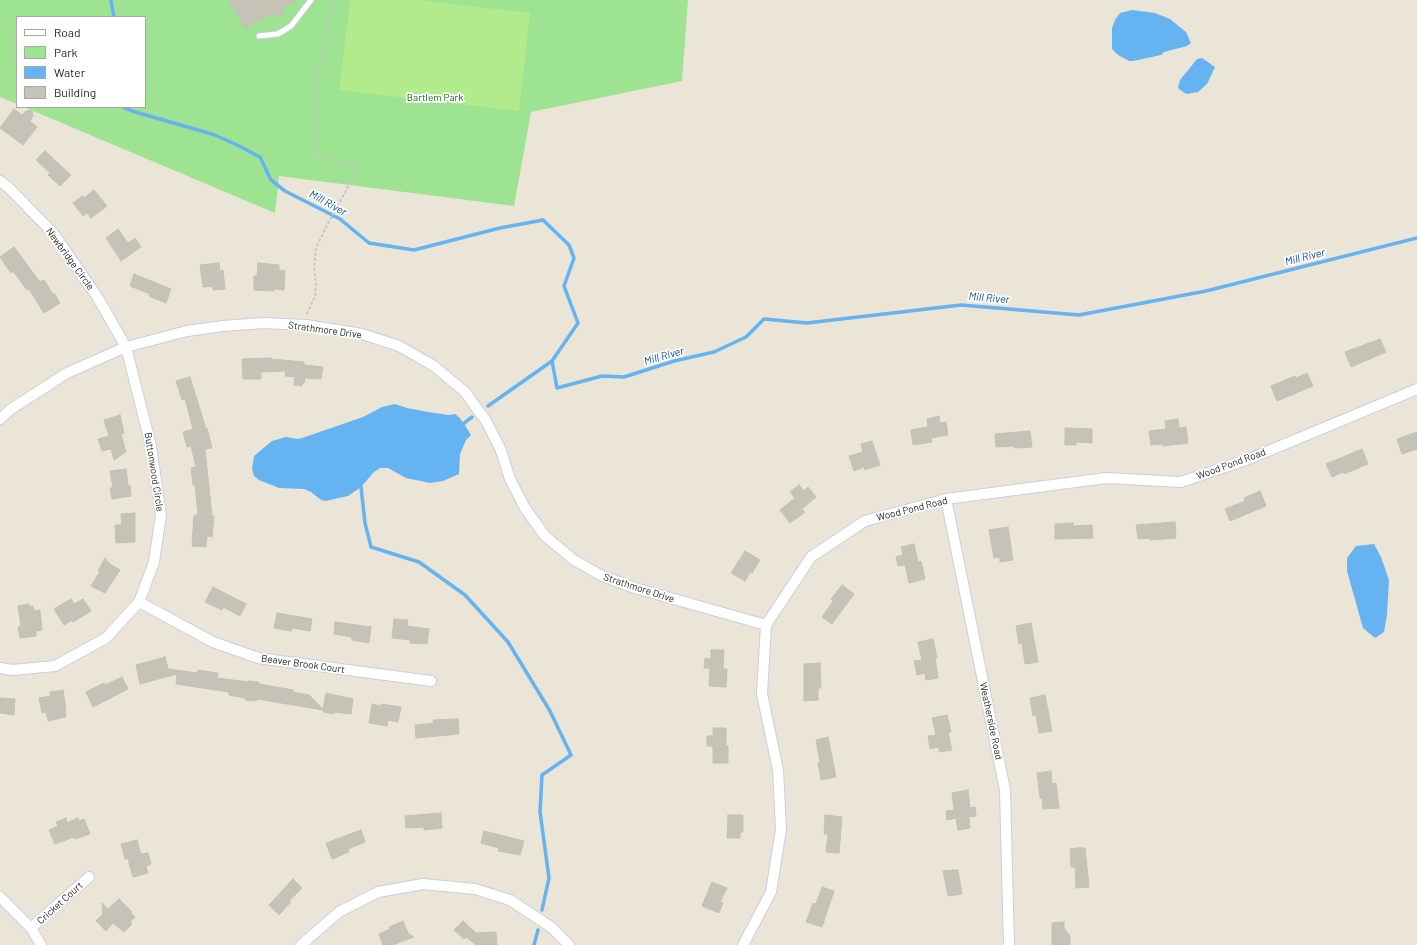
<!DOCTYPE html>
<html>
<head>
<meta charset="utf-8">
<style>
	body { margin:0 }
	#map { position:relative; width:1417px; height:945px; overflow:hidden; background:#eae5d7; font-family:Barlow,sans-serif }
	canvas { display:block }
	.legend { position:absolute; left:16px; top:16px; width:130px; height:92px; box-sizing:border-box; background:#fff; border:1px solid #a8a8a8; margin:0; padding:5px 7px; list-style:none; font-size:12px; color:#262626 }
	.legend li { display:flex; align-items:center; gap:8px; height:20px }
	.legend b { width:20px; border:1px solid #a8a8a8 }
</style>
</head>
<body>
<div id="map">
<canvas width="1417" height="945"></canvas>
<ul class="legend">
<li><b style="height:5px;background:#fff"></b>Road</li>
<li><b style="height:11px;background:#9ee391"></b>Park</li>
<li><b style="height:11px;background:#65b3f1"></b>Water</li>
<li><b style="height:11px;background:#c5c2b7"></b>Building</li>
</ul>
</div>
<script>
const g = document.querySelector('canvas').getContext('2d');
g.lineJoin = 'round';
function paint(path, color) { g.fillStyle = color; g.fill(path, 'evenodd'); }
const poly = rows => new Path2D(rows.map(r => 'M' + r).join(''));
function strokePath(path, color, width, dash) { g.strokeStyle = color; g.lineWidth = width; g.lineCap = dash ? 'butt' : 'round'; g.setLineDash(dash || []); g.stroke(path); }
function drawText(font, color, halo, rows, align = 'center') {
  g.font = font + ' Barlow,sans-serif'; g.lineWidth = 3.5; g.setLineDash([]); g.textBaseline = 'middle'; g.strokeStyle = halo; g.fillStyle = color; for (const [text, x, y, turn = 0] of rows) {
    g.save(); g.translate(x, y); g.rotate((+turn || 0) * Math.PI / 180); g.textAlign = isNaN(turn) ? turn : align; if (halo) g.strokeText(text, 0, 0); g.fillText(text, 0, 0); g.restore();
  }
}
const green = poly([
	[0,0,688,0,682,81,531,112,514,206,279,176,275,213,24,107,145,107,145,17,17,17,17,104,0,97]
]);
const pitch = poly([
	[350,0,418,0,530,13,519,111,339,90]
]);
const water = poly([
	[1132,10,1155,13,1170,19,1186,32,1191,43,1187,46,1164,52,1161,55,1133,61,1129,61,1118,55,1112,49,1112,28,1115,20,1120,13],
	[1202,58,1215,67,1207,84,1198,92,1187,94,1183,92,1178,88,1180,80,1197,59],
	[395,404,407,408,428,412,449,415,455,414,460,418,471,435,466,440,460,454,459,474,443,481,430,483,406,478,388,468,380,468,374,472,361,487,348,496,325,501,321,500,311,492,304,489,279,488,259,480,254,476,252,469,254,456,272,441,286,437,298,439,305,437,363,417,382,407],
	[1374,544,1381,557,1389,580,1387,615,1384,632,1375,638,1363,628,1347,571,1347,558,1356,546]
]);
const stream = poly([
	[111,0,114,17],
	[123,107,132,111,215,135,239,146,260,157,271,180,285,191,340,219,369,243,414,250,500,228,543,220,569,245,574,258,564,286,578,323,552,361,557,388,602,376,624,377,674,361,714,352,746,337,764,319,807,323,961,305,1079,315,1206,291,1417,238],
	[488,406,552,361],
	[463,424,472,417],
	[361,487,365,523,371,547,419,562,465,595,508,642,550,711,571,755,542,775,540,812,549,878,542,910],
	[534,945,538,930]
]);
const building = poly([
	[229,0,296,0,281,8,284,13,276,18,273,12,245,29,229,0],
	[14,109,22,115,26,111,32,110,33,116,30,121,37,127,23,145,0,128,14,109],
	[45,151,71,175,60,186,48,175,50,173,36,160,45,151],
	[94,190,107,206,91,218,87,213,83,216,73,203,82,196,84,198,94,190],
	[118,229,128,243,135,238,141,247,121,261,106,238,118,229],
	[14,247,40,282,44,280,53,294,55,294,60,303,44,313,29,289,27,290,13,271,11,273,0,257,14,247],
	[219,263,220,271,223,270,225,289,213,290,213,286,203,287,200,265,219,263],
	[258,263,279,265,279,270,285,271,284,290,274,289,274,291,254,290,254,276,257,276,258,263],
	[134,274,171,289,166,303,149,296,150,294,130,286,134,274],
	[1380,339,1386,352,1351,367,1345,352,1380,339],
	[271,358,271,359,304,362,304,365,323,367,321,379,305,378,304,383,301,386,294,385,295,377,285,376,286,371,261,372,261,379,243,379,242,359,271,358],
	[1307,373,1313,386,1277,401,1271,386,1295,376,1296,378,1307,373],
	[190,377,206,429,207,428,212,448,205,449,212,516,214,516,212,537,207,536,206,547,192,546,194,515,198,515,195,485,193,485,191,468,196,467,191,446,187,447,183,432,193,429,185,399,182,400,176,381,190,377],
	[120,415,124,433,121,434,126,452,114,460,111,449,102,451,98,439,109,436,104,420,120,415],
	[939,416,940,423,946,422,948,435,931,438,932,442,913,445,911,430,928,427,927,419,939,416],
	[1178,419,1179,428,1186,427,1188,443,1163,446,1163,444,1151,445,1149,431,1166,429,1165,421,1178,419],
	[1065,428,1092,429,1092,443,1076,442,1076,445,1065,445,1065,428],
	[1030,431,1032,447,1015,448,1014,446,996,447,995,434,1030,431],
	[1417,432,1417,449,1402,454,1397,439,1417,432],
	[872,441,880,465,865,470,864,467,854,471,849,456,863,452,861,444,872,441],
	[1362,449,1368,464,1344,474,1343,472,1332,477,1326,464,1362,449],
	[126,469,128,486,130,485,131,496,112,499,110,488,113,488,110,471,126,469],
	[799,485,804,491,808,487,816,497,802,509,805,512,790,523,780,510,795,498,790,492,799,485],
	[1260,491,1266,506,1230,521,1225,509,1245,501,1244,498,1260,491],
	[135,513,135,542,116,543,115,525,122,525,121,514,135,513],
	[1175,522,1176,538,1150,540,1150,538,1138,539,1136,525,1175,522],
	[1073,523,1073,526,1092,525,1093,538,1055,539,1055,524,1073,523],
	[1008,527,1013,560,1000,562,1000,557,994,558,989,530,1008,527],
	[914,544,918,562,921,561,925,579,909,583,905,565,898,566,896,557,903,555,901,547,914,544],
	[745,551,760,560,752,573,750,572,745,581,731,573,745,551],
	[105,558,110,564,120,570,105,593,91,586,100,572,98,571,105,558],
	[842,585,854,594,832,624,822,617,833,601,831,599,842,585],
	[213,587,246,604,240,616,223,607,222,610,205,602,213,587],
	[71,599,74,604,83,599,91,611,73,622,72,620,64,625,54,609,71,599],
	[29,604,29,607,33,606,34,611,40,610,42,630,36,631,36,636,20,638,18,627,21,626,18,606,29,604],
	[277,613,312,619,310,631,292,628,291,631,274,628,277,613],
	[394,619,408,620,407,626,429,629,427,644,410,643,411,640,392,638,394,619],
	[335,622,371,627,369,643,352,640,352,637,334,634,335,622],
	[1031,623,1038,662,1025,664,1022,643,1019,644,1016,626,1031,623],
	[933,639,937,658,935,658,938,678,926,680,925,673,917,675,914,661,922,660,918,642,933,639],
	[711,650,724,650,723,669,727,669,726,687,709,686,710,668,704,668,705,658,711,659,711,650],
	[165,657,168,669,197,673,198,670,218,673,217,678,248,682,248,681,259,682,259,684,293,690,293,692,309,695,323,709,326,693,353,699,351,714,334,712,334,714,323,712,323,710,257,699,256,701,245,700,245,698,229,695,229,692,176,684,177,674,140,684,136,665,165,657],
	[820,663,821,688,818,688,818,700,804,701,804,664,820,663],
	[122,677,128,689,93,707,86,692,104,683,105,685,122,677],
	[63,690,66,709,65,709,66,717,48,721,46,712,42,713,39,698,51,696,50,692,63,690],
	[1045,695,1052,731,1039,733,1036,715,1033,716,1030,698,1045,695],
	[0,698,15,699,14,715,0,713,0,698],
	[372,704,381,706,381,704,401,707,398,722,388,720,387,726,369,723,372,704],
	[947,715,951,732,948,732,952,750,940,752,938,747,930,749,928,736,936,735,932,718,947,715],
	[458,719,459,734,416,738,415,725,434,723,433,720,458,719],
	[713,728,726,728,726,746,728,746,728,763,713,763,713,746,707,746,707,736,713,736,713,728],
	[828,737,836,777,821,780,818,763,820,762,816,740,828,737],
	[1051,771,1052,784,1056,783,1059,808,1043,809,1042,798,1040,798,1037,773,1051,771],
	[968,790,970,808,975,807,976,816,969,817,970,828,958,830,956,818,947,820,946,811,954,810,952,793,968,790],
	[441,813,442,828,424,830,424,827,406,828,405,816,441,813],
	[728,815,743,815,743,832,740,832,740,838,727,838,728,815],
	[825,815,842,817,839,853,826,852,828,834,824,834,825,815],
	[66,818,67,823,78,818,79,821,84,819,90,834,75,839,74,837,55,844,49,830,58,826,56,822,66,818],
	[361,830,365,842,348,849,349,852,332,859,326,843,361,830],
	[484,831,524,841,520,855,498,851,499,848,481,843,484,831],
	[137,840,141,854,148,853,151,864,146,866,148,873,133,877,128,859,125,859,121,844,137,840],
	[1077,848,1085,848,1089,887,1076,888,1075,867,1071,867,1070,849,1077,848],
	[953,870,958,870,962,894,948,896,943,871,953,870],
	[293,879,302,888,289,901,291,902,279,915,269,905,293,879],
	[712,882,727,888,720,902,723,903,719,913,702,906,712,882],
	[822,887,834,891,822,927,806,922,813,903,816,904,822,887],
	[119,899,132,912,131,913,135,917,130,922,132,924,124,932,113,923,106,931,96,921,103,914,102,903,108,909,119,899],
	[403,921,408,933,414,937,392,945,383,945,379,934,390,929,389,927,403,921],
	[463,921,476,933,496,932,497,945,476,945,466,937,464,939,454,930,463,921],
	[1064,922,1064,928,1070,936,1070,945,1052,945,1052,923,1064,922]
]);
const path = poly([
	[307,314,315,296,316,283,314,267,316,248,326,227,347,189,357,164,314,158,316,85,330,14,330,0]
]);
const service = poly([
	[259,36,278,34,291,26,311,0]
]);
const minor = poly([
	[0,181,9,188,54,234,98,298,126,347,151,446,161,515,154,562,139,602,106,638,55,666,12,670,0,668],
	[0,419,11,409,67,373,126,347,187,331,223,326,264,323,306,325,362,334,399,346,434,366,465,392,486,421,500,448,510,479,525,508,545,536,574,560,602,576,635,588,766,625],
	[946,499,1005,790,1009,945],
	[139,602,213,642,258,658,431,681],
	[0,897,31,928,41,945],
	[31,928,89,877],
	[301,945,339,912,378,892,423,884,475,889,510,900,551,927,569,945],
	[743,945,771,892,781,829,778,770,762,694,766,625,811,557,865,521,946,499,1106,478,1181,482,1249,459,1417,389]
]);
const parkNames = [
	["Bartlem Park",435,98]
];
const streetNames = [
	["Newbridge Circle",70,259,54],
	["Strathmore Drive",325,330,8],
	["Wood Pond Road",1231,464,-20],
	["Buttonwood Circle",154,472,81],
	["Wood Pond Road",912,509,-14],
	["Strathmore Drive",639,588,18],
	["Beaver Brook Court",303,664,8],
	["Weatherside Road",991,721,78],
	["Cricket Court",60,903,-42]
];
const waterNames = [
	["Mill River",328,203,29],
	["Mill River",1305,257,-14],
	["Mill River",989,298,5],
	["Mill River",664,356,-16]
];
paint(green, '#9ee391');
paint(pitch, '#b2eb8c');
paint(water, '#65b3f1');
strokePath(stream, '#65b3f1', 3.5);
paint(building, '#c5c2b7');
strokePath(building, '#c5c1b1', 1);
strokePath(service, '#cccde1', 7);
strokePath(minor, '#cccde1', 12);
strokePath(path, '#c7c7c7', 2, [3, 2]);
strokePath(service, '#fff', 5);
strokePath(minor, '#fff', 10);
drawText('10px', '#196317', '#fff', parkNames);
drawText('10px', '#262626', '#fff', streetNames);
drawText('italic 11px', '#0a4e97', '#fff', waterNames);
</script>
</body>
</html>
